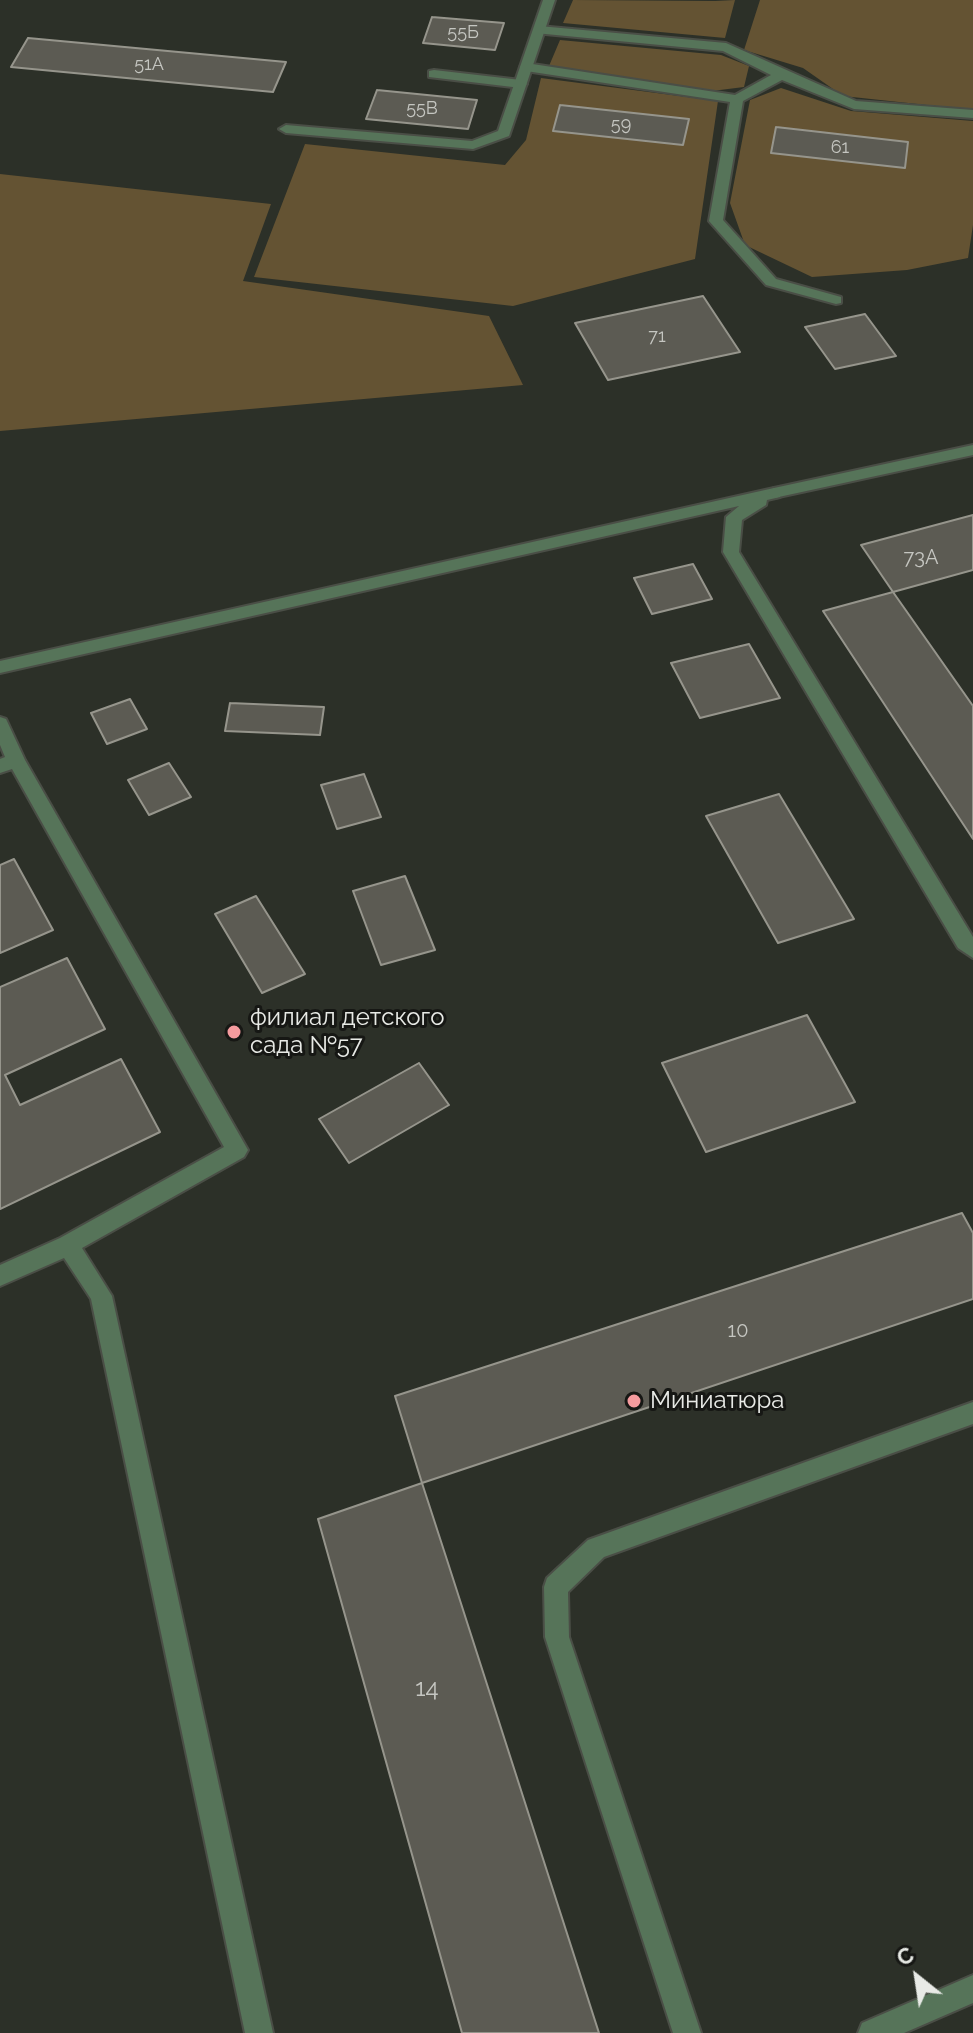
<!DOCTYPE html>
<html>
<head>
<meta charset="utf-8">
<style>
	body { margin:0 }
	#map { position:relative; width:973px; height:2033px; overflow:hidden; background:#2c3028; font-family:Raleway,sans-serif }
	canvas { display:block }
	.north { position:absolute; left:877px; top:1937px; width:80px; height:80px; -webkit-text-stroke:6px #161714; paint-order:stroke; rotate:330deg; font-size:22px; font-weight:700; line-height:32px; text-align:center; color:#e8eae6 }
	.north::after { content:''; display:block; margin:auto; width:28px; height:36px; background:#e8eae6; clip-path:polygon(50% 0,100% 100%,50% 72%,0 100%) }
</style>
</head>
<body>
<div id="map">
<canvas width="973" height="2033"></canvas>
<div class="north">С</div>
</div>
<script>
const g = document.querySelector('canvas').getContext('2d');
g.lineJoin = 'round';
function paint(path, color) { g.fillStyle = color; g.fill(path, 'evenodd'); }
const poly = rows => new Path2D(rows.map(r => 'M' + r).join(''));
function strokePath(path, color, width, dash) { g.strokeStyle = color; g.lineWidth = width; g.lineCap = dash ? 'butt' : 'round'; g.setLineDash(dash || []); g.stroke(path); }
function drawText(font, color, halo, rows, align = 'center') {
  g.font = font + ' Raleway,sans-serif'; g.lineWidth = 6; g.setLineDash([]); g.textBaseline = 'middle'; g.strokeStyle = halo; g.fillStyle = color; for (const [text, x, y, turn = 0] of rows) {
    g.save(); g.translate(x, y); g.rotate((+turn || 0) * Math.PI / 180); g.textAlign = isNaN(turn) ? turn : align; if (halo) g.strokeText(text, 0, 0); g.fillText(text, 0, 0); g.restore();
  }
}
const green = poly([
	[573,0,715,1,735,0,725,38,563,23],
	[760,0,973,0,973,110,843,96,803,68,744,50],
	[560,40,721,55,749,66,744,87,712,91,549,66],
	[541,78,718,101,695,259,513,306,254,277,305,144,505,165,526,140],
	[781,88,851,111,973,121,973,225,968,258,907,270,812,277,745,245,730,203,750,100],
	[0,174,271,204,243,281,489,316,523,385,0,431]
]);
const building = poly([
	[432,17,504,23,495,50,423,43,432,17],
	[28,38,286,62,273,92,11,67,28,38],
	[377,90,477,100,468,129,366,119,377,90],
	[560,105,689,119,683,145,553,131,560,105],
	[776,127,908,142,905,168,771,153,776,127],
	[703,296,740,352,608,380,575,323,703,296],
	[865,314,896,356,835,369,805,327,865,314],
	[973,515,973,570,893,592,861,545,973,515],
	[693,564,712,599,652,614,634,578,693,564],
	[893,592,973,706,973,839,823,611,893,592],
	[749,644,780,698,700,718,671,663,749,644],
	[130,699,147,729,107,744,91,713,130,699],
	[230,703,324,707,320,735,225,731,230,703],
	[169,763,191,797,149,815,128,780,169,763],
	[364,774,381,817,337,829,321,785,364,774],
	[779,794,854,919,778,943,706,816,779,794],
	[14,859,53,930,0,953,0,865,14,859],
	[405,876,435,950,381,965,353,891,405,876],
	[256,896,305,974,262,993,215,914,256,896],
	[67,958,105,1029,5,1075,20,1105,121,1059,160,1132,0,1209,0,987,67,958],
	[807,1015,855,1102,706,1152,662,1063,807,1015],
	[419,1063,449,1105,349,1163,319,1119,419,1063],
	[962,1213,973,1233,973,1299,422,1483,395,1396,962,1213],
	[422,1483,448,1563,599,2033,462,2033,318,1519,422,1483]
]);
const lane = poly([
	[539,26,726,43,856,101,973,110,973,118,854,109,782,80,743,101,723,220,776,279,841,297,841,303,836,304,766,285,709,221,730,102,526,71,520,67,526,63,735,95,771,75,723,51,535,33,535,27,539,26],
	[434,70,521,80,527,84,521,88,429,77,429,71,434,70],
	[774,488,780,489,780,497,767,500,766,505,742,520,739,552,973,937,973,958,958,948,723,552,726,517,739,506,0,673,0,661,774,488],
	[0,717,6,719,25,760,248,1150,244,1157,82,1248,112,1296,273,2033,245,2033,91,1299,64,1258,0,1286,0,1265,60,1238,224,1147,12,769,0,773,0,759,5,757,0,745,0,717],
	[973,1402,973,1424,604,1557,568,1592,569,1637,701,2033,673,2033,545,1637,544,1587,547,1578,588,1540,973,1402],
	[973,1975,973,2003,904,2033,858,2033,862,2023,973,1975]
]);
const street = poly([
	[543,0,555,0,509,136,473,149,286,133,279,129,286,125,472,141,498,131,543,0],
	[973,445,973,455,774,498,766,493,774,488,973,445]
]);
const markers = [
	[234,1032,8,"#f59b9e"],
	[634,1401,8,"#f59b9e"]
];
const farNumbernames = [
	["55Б",463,33],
	["51А",149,65],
	["55В",422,109],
	["59",621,125],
	["61",840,148],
	["71",657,337]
];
const numberNames = [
	["73А",921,558],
	["10",738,1331]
];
const poiNames = [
	["филиал детского",250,1018],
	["сада №57",250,1046],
	["Миниатюра",650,1401]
];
const nearNumbernames = [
	["14",427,1689]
];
paint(green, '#645333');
paint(building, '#5c5b53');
strokePath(building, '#96958c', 2);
strokePath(lane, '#4a4e46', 4);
strokePath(street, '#4a4e46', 4);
paint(lane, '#567459');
paint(street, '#567459');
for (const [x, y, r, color] of markers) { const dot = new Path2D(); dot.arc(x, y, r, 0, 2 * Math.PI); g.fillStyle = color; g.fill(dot); strokePath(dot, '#161714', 3); }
drawText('18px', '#c5c6c1', null, farNumbernames);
drawText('20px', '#c5c6c1', null, numberNames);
drawText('24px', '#e8eae6', '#161714', poiNames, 'left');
drawText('24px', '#c5c6c1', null, nearNumbernames);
</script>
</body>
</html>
